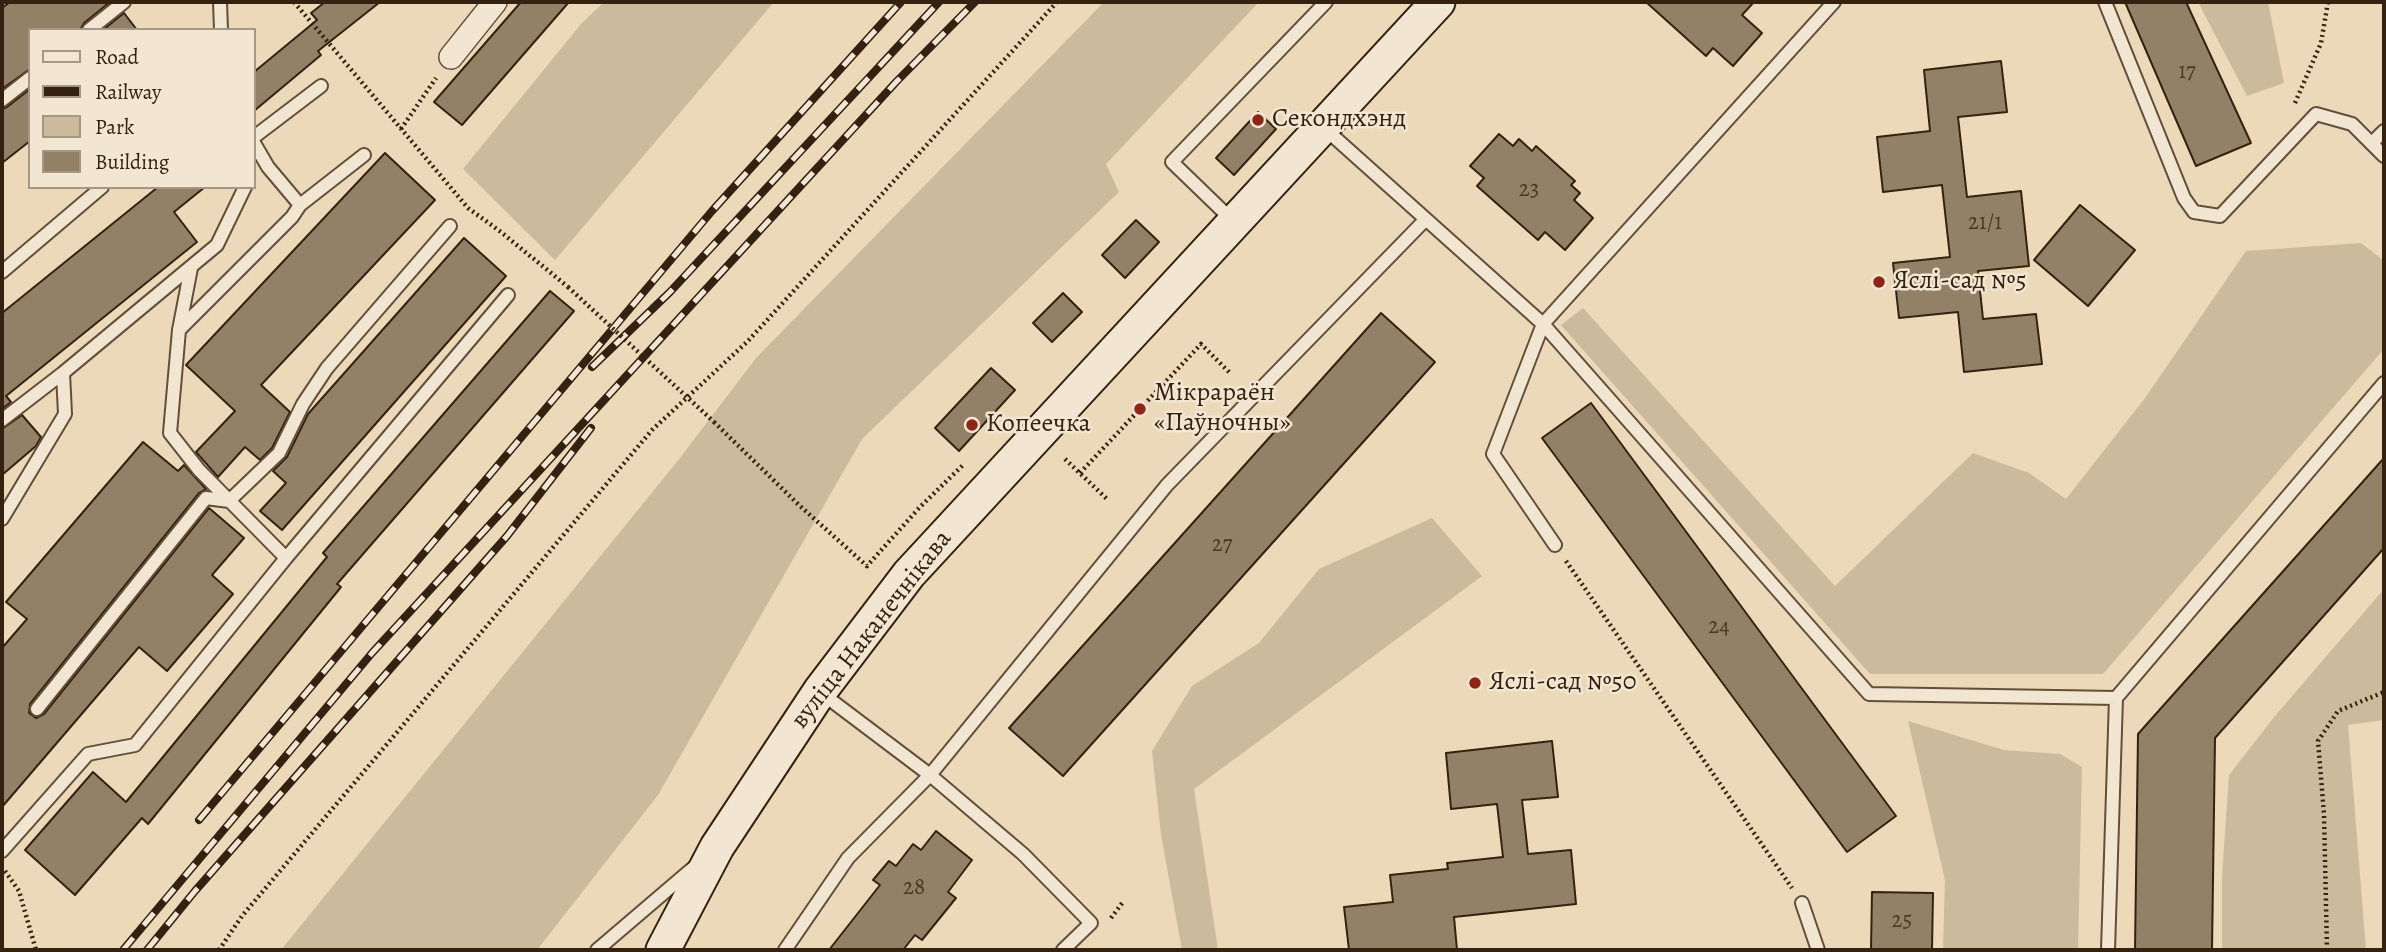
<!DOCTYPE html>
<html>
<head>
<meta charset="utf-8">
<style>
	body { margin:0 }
	#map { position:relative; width:2386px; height:952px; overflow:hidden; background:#ebd9b9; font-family:Alegreya,serif }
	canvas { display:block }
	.frame { position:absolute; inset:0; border:4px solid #34210f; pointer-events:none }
	.legend { position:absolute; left:28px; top:28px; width:228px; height:161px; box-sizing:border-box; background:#f2e6d2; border:2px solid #a69784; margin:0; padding:9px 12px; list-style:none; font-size:21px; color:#34210f }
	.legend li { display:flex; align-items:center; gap:14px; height:35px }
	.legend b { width:35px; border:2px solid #a69784 }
</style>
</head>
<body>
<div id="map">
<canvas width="2386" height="952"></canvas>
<div class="frame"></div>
<ul class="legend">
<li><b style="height:9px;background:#f2e6d2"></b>Road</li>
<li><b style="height:9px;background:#34210f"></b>Railway</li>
<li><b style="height:19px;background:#ccba9c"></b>Park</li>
<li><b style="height:19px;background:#938167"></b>Building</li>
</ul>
</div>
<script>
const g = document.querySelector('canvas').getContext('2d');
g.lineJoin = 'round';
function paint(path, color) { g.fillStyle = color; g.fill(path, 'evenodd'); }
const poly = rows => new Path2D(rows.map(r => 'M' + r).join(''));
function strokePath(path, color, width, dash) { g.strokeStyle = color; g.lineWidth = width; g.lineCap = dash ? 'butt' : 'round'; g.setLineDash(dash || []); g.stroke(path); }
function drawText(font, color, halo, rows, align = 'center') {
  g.font = font + ' Alegreya,serif'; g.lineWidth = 5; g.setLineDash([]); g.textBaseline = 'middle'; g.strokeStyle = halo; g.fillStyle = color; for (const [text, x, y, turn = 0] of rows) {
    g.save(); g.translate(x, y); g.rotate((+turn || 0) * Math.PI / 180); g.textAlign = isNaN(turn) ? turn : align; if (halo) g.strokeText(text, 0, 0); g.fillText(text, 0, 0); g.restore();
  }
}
const green = poly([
	[604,2,774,2,555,260,463,169,581,24],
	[1104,2,1259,2,1106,164,1119,192,862,439,658,795,537,950,281,950,680,458,756,358],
	[2198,2,2268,2,2284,83,2247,96],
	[2361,243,2384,261,2384,349,2103,674,1870,674,1561,325,1583,308,1835,586,1973,453,2029,473,2066,499,2145,398,2246,251],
	[1432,518,1482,576,1194,789,1218,950,1182,950,1161,835,1152,751,1192,686,1259,643,1319,569],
	[2384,589,2384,720,2348,725,2366,950,2222,950,2222,876,2229,775,2275,716],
	[1908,721,2004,750,2060,754,2082,767,2078,950,1943,950,1945,880]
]);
const building = poly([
	[10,2,110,2,84,23,80,30,30,30,30,69,2,89,2,8,10,2],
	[325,2,380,2,318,51,321,55,254,111,254,72,317,20,311,13,325,2],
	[521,2,569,2,462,125,434,102,521,2],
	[1646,2,1754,2,1742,15,1762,33,1733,66,1713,48,1706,56,1646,2],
	[2125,2,2186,2,2251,143,2196,166,2125,2],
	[124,13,137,30,103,30,124,13],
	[2001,61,2007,112,1958,117,1967,197,2021,191,2029,266,1978,271,1983,319,2036,314,2042,364,1964,372,1958,312,1899,318,1893,263,1950,257,1942,185,1883,192,1877,137,1930,131,1924,70,2001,61],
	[30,89,30,141,2,163,2,109,7,107,30,89],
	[1258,112,1276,129,1234,175,1216,158,1258,112],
	[1499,134,1513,146,1519,139,1532,151,1536,146,1575,181,1571,185,1580,193,1574,200,1593,218,1565,250,1545,232,1538,240,1477,186,1484,178,1470,166,1499,134],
	[385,153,435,200,261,385,290,412,272,448,260,460,245,447,218,477,196,452,235,411,186,365,385,153],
	[158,187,205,187,174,212,197,242,6,396,11,402,2,409,2,313,158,187],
	[2080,205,2135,250,2088,306,2034,260,2080,205],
	[1136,220,1159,242,1125,278,1102,255,1136,220],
	[464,238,506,276,282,530,260,511,286,483,273,471,287,457,308,414,464,238],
	[550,291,574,311,337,584,341,587,148,824,142,818,75,895,25,850,93,772,126,802,327,557,323,553,550,291],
	[1063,293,1082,312,1052,342,1033,323,1063,293],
	[1381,313,1435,362,1063,776,1009,728,1381,313],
	[991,368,1015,390,959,451,935,428,991,368],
	[1591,403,1896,816,1847,852,1542,438,1591,403],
	[22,415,41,437,36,446,2,475,2,429,22,415],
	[143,442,178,471,184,465,206,489,199,493,30,704,29,713,36,718,44,714,209,508,244,538,212,575,233,594,167,671,139,647,2,807,2,648,27,619,6,602,143,442],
	[2384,458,2384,548,2215,738,2212,950,2135,950,2138,734,2384,458],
	[1552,741,1558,797,1522,800,1528,854,1571,850,1576,904,1454,917,1457,950,1349,950,1344,907,1393,902,1390,875,1448,869,1447,863,1503,857,1497,804,1451,809,1446,753,1552,741],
	[936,831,972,860,948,892,956,898,922,940,915,935,903,950,829,950,880,885,873,880,889,861,896,866,913,844,921,850,936,831],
	[1872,892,1933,893,1932,950,1871,950,1872,892]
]);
const path = poly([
	[294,2,468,208,501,232,568,287],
	[2295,103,2321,43,2328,2],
	[401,129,436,78],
	[714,422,800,506,867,566,920,507,963,465],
	[1065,459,1107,499],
	[1080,473,1201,344,1230,373],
	[1566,561,1792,888],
	[5,871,19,891,36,950],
	[1111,918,1123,902],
	[219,950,242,916,652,430,748,341,1057,2],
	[2327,950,2324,814,2318,741,2338,711,2384,692]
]);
const service = poly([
	[220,2,221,30],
	[2105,2,2184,198,2194,212,2220,216,2316,114,2352,124,2384,156],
	[89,30,124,2],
	[2,100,30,78],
	[1323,127,1543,324,1869,694,2116,698],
	[254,137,321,86],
	[2372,143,2384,131],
	[300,205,364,155],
	[1232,220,1172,162,1326,2],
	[2,272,102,187],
	[179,330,292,217,300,205,268,167,254,143],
	[2,420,63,373],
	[2,519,65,414,63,373,217,245,245,187],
	[1555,545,1493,454,1543,324,1834,2],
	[286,558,508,295],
	[820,692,930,775,1023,854,1091,923,1063,950],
	[37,709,206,498,229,501,279,453,303,404,327,368,450,226],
	[2,851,88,754,135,745,286,558,199,470,170,433,179,330,191,268],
	[1802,903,1818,950],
	[597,950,693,868],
	[785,950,848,858,930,775,1167,485,1426,219],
	[2108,950,2116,698,2384,383]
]);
const minor = poly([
	[451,57,495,2]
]);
const secondary = poly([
	[663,950,717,847,820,691,909,574,1438,2]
]);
const rail = poly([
	[592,367,670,292,939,2],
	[199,820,712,211,901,2],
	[123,950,372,653,897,81,975,2],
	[147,950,195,891,507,536,591,428]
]);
const pathBridge = poly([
	[568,287,714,422]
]);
const markers = [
	[1258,120,7,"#8f2418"],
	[1879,282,7,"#8f2418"],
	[1140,409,7,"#8f2418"],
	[972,425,7,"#8f2418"],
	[1475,683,7,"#8f2418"]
];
const numberNames = [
	["17",2187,72],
	["23",1529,190],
	["21/1",1985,223],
	["27",1222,545],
	["24",1719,627],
	["28",914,888],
	["25",1902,921]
];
const poiNames = [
	["Секондхэнд",1272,120],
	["Яслі-сад №5",1893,282],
	["Мікрараён",1154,394],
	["«Паўночны»",1154,424],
	["Копеечка",986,425],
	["Яслі-сад №50",1489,683]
];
const streetNames = [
	["вуліца Наканечнікава",872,630,-52]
];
paint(green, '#ccba9c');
paint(building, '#938167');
strokePath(building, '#34210f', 2);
strokePath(service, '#624f3a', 16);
strokePath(minor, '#624f3a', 26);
strokePath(secondary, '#34210f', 37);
strokePath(path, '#34210f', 4.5, [2, 3.5]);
strokePath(service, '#f2e6d2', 12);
strokePath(minor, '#f2e6d2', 23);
strokePath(secondary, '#f2e6d2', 33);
strokePath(rail, '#34210f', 8);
strokePath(rail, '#f2e6d2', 5, [16]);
strokePath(pathBridge, '#34210f', 4.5, [2, 3.5]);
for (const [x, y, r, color] of markers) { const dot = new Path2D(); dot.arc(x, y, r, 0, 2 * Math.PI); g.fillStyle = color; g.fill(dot); strokePath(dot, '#f2e6d2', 2.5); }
drawText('23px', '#4c3925', null, numberNames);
drawText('26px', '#34210f', '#f2e6d2', poiNames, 'left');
drawText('26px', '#34210f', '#f2e6d2', streetNames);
</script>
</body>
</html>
